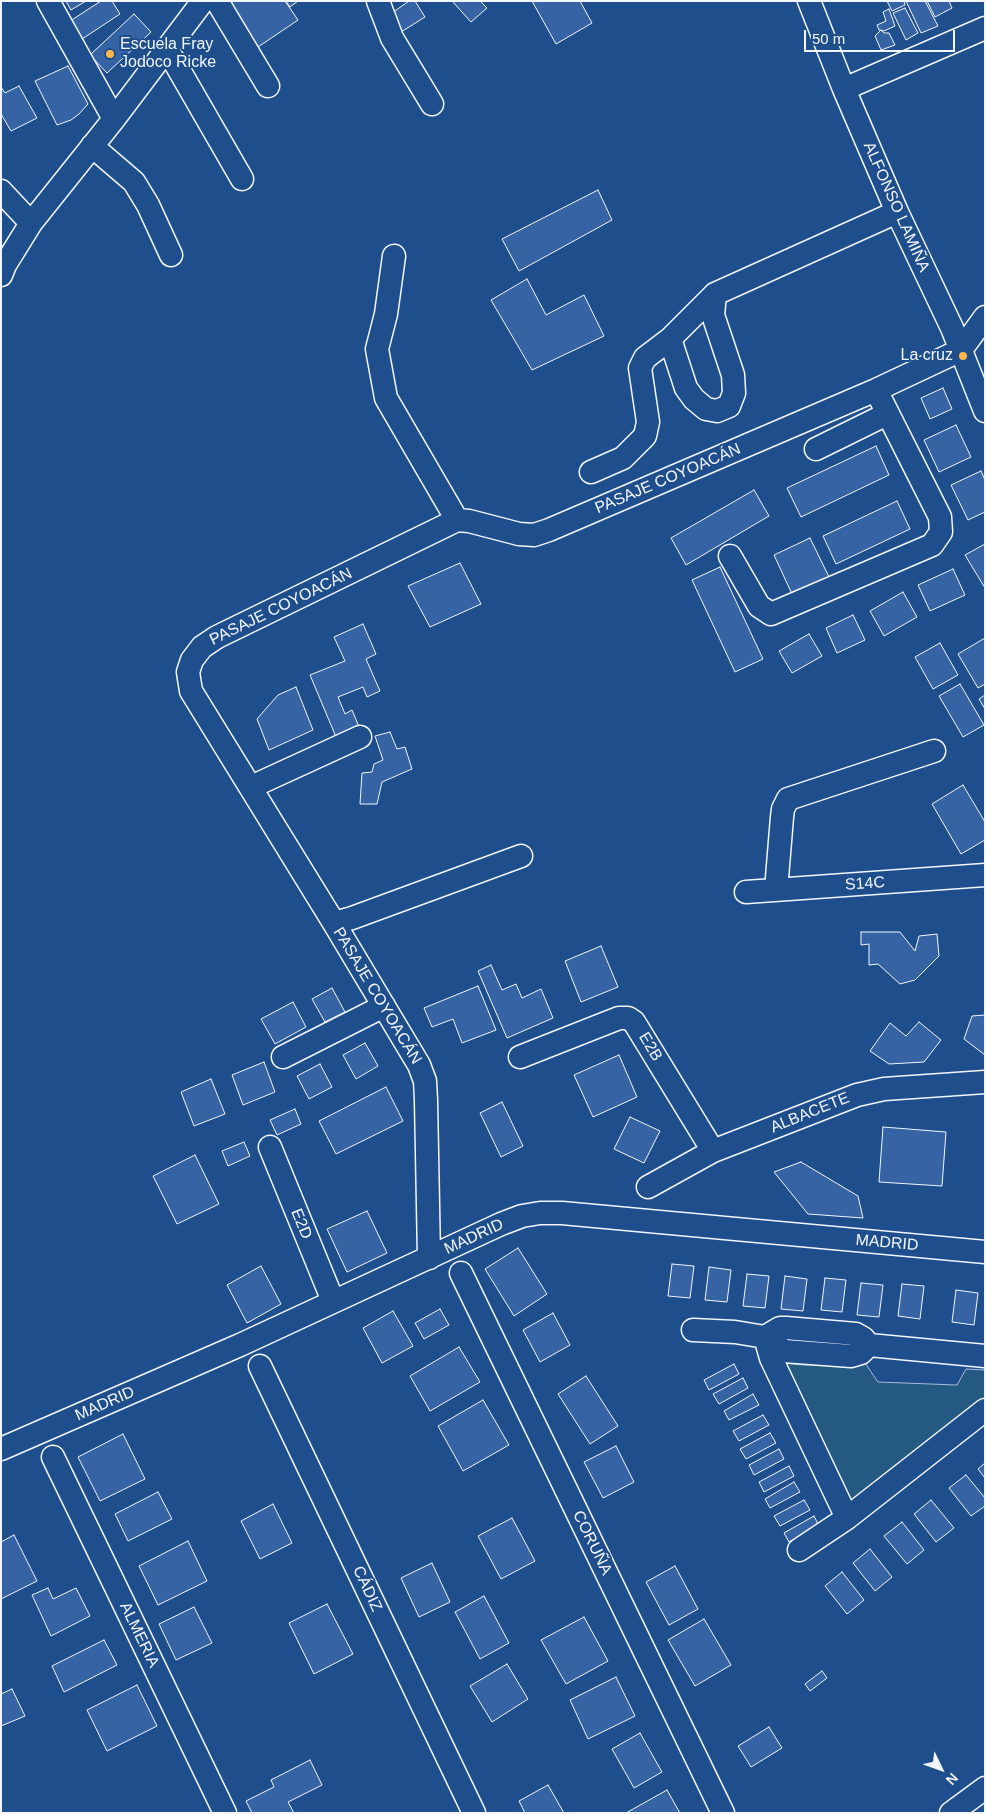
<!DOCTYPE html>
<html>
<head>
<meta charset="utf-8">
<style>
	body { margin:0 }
	#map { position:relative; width:986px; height:1814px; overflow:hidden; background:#1f4e8c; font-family:Helvetica,sans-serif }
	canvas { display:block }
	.frame { position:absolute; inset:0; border:2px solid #f2f6ff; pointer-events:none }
	.north { position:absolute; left:916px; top:1744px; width:50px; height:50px; -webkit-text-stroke:4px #1f4e8c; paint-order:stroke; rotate:132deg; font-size:14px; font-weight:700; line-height:20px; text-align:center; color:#f2f6ff }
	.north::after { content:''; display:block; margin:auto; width:18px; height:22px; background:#f2f6ff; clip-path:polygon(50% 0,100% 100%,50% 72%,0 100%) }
	.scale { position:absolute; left:804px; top:30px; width:151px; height:22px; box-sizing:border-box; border:2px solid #f2f6ff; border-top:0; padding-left:6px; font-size:15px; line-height:18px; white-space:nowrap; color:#f2f6ff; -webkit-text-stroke:4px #1f4e8c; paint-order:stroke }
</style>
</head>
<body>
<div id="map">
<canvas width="986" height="1814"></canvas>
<div class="frame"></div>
<div class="north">N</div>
<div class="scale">50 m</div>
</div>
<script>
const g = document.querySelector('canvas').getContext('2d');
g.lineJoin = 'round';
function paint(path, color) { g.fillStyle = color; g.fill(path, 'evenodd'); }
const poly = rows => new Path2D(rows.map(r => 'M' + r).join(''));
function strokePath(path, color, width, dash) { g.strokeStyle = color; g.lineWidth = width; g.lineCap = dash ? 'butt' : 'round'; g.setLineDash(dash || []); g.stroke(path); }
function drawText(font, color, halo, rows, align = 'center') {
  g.font = font + ' Helvetica,sans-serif'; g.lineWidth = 4; g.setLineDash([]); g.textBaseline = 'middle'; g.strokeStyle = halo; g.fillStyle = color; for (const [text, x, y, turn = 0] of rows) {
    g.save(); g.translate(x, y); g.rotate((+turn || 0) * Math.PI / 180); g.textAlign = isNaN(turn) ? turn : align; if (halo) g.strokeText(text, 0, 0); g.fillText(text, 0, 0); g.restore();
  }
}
const green = poly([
	[863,1360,878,1382,957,1385,966,1369,985,1370,985,1403,844,1508,769,1362,805,1365,845,1365,863,1360]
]);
const building = poly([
	[66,1,86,1,71,10,66,1],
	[101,1,112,1,120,14,76,43,64,25,101,1],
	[227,1,285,1,298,20,258,47,227,1],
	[286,1,298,1,290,7,286,1],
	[409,1,415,1,425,17,401,32,389,15,409,1],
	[452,1,480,1,487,8,471,22,452,1],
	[532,1,580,1,592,23,556,44,532,1],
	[887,1,904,1,905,5,892,11,887,1],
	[906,1,925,1,938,26,921,33,906,1],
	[927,1,949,1,952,8,935,17,927,1],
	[905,8,918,33,906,40,893,13,905,8],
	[889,9,895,26,884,31,879,30,877,25,886,21,883,12,889,9],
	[134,14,151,32,107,73,90,55,134,14],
	[881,30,884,33,889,33,895,45,881,50,875,36,881,30],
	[68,66,88,104,79,114,71,120,57,125,35,81,68,66],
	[19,86,37,118,11,131,1,114,1,87,5,93,19,86],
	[598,190,612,220,519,271,502,239,598,190],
	[527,279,546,315,584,295,604,336,532,370,491,300,527,279],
	[943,388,952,409,930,419,921,398,943,388],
	[956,425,971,457,939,472,924,440,956,425],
	[876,446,889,475,801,517,787,488,876,446],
	[981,471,985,480,985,512,968,520,951,485,981,471],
	[754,490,769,516,686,565,671,538,754,490],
	[897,501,910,529,836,564,823,536,897,501],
	[810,538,829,577,792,594,774,555,810,538],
	[985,544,985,588,965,555,985,544],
	[460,563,481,604,430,627,408,586,460,563],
	[720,567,763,659,735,672,692,580,720,567],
	[953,569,965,595,930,611,918,585,953,569],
	[903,592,917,617,884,636,870,611,903,592],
	[853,615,865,640,837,653,826,628,853,615],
	[363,624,376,654,366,659,380,691,367,697,363,687,338,697,345,714,352,710,359,727,336,737,310,675,345,661,334,637,363,624],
	[809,634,822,656,792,673,779,651,809,634],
	[985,638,985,684,978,688,958,654,985,638],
	[940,643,958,675,933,689,915,657,940,643],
	[960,684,984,725,963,737,939,696,960,684],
	[296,687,313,730,269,750,257,719,278,695,296,687],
	[985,695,985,709,979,699,985,695],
	[390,732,397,749,405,747,412,769,382,782,377,804,360,804,362,773,372,772,374,764,383,760,375,736,390,732],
	[963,785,985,822,985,840,961,854,932,804,963,785],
	[861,932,900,932,915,951,919,936,937,934,939,956,915,980,900,984,878,964,869,965,869,944,861,945,861,932],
	[601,946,618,987,581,1002,565,961,601,946],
	[491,965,502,990,516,984,522,998,541,989,553,1018,507,1038,478,971,491,965],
	[478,986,496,1030,462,1043,453,1019,432,1027,424,1008,478,986],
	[332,988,345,1012,325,1022,312,999,332,988],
	[293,1002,306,1027,275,1044,261,1019,293,1002],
	[985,1015,985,1055,964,1039,972,1016,985,1015],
	[919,1022,941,1040,924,1062,889,1064,870,1051,890,1023,906,1036,919,1022],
	[365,1043,378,1066,356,1079,343,1055,365,1043],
	[619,1055,637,1097,593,1117,574,1075,619,1055],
	[264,1062,275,1092,243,1105,232,1075,264,1062],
	[320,1064,332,1087,309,1099,297,1076,320,1064],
	[211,1079,225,1114,194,1126,181,1092,211,1079],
	[386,1087,403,1121,336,1154,319,1121,386,1087],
	[502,1102,523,1146,501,1157,480,1113,502,1102],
	[295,1109,301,1124,277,1135,270,1120,295,1109],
	[630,1117,660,1131,644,1163,614,1149,630,1117],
	[883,1127,946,1132,942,1186,879,1182,883,1127],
	[244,1142,250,1156,228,1166,222,1151,244,1142],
	[195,1155,219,1204,177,1224,153,1176,195,1155],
	[801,1162,858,1196,863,1218,808,1214,774,1172,801,1162],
	[367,1211,387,1253,347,1272,327,1229,367,1211],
	[518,1248,547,1294,514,1316,485,1269,518,1248],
	[672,1264,694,1266,690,1298,668,1296,672,1264],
	[261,1266,281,1304,247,1323,227,1285,261,1266],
	[709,1267,731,1270,727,1302,705,1300,709,1267],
	[747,1274,769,1276,765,1308,743,1306,747,1274],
	[785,1276,807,1279,803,1311,781,1309,785,1276],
	[825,1278,846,1280,842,1312,821,1310,825,1278],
	[861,1283,883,1285,879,1317,857,1315,861,1283],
	[902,1284,924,1286,920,1319,898,1316,902,1284],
	[956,1290,978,1293,974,1325,952,1322,956,1290],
	[440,1309,449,1325,424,1339,415,1323,440,1309],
	[393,1311,413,1346,382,1363,363,1328,393,1311],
	[553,1313,570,1345,540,1362,523,1330,553,1313],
	[459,1347,480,1382,430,1411,410,1376,459,1347],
	[734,1364,739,1374,709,1390,704,1380,734,1364],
	[586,1376,618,1426,590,1444,558,1394,586,1376],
	[743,1378,748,1388,719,1404,713,1394,743,1378],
	[753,1394,759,1405,729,1420,724,1411,753,1394],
	[483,1400,509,1445,463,1471,438,1426,483,1400],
	[763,1415,769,1425,739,1441,733,1431,763,1415],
	[770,1433,776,1443,746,1459,740,1449,770,1433],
	[123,1434,145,1479,100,1501,78,1457,123,1434],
	[616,1446,634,1482,603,1498,584,1462,616,1446],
	[779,1449,784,1459,754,1475,749,1465,779,1449],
	[985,1463,985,1478,978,1469,985,1463],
	[789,1466,794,1476,764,1492,759,1482,789,1466],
	[966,1475,985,1498,985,1506,971,1516,949,1488,966,1475],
	[794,1482,800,1492,770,1508,765,1499,794,1482],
	[158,1492,172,1519,128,1541,115,1514,158,1492],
	[804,1500,810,1510,780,1526,774,1516,804,1500],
	[931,1500,954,1528,936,1542,914,1514,931,1500],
	[273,1504,292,1543,260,1559,241,1521,273,1504],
	[814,1516,819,1526,789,1542,784,1533,814,1516],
	[512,1518,535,1561,501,1579,478,1536,512,1518],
	[902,1522,924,1550,907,1564,884,1536,902,1522],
	[14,1535,37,1581,1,1599,1,1542,14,1535],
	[188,1541,207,1581,158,1605,139,1566,188,1541],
	[870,1549,892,1577,875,1591,853,1563,870,1549],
	[432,1563,450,1602,419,1617,401,1578,432,1563],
	[675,1566,698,1609,669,1625,646,1582,675,1566],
	[842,1572,864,1600,847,1614,825,1586,842,1572],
	[48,1588,53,1599,76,1588,90,1616,51,1636,32,1595,48,1588],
	[484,1596,509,1643,480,1659,455,1612,484,1596],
	[327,1604,353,1654,314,1674,289,1623,327,1604],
	[194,1607,212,1643,176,1660,159,1624,194,1607],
	[584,1617,608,1661,566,1684,541,1640,584,1617],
	[704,1619,731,1665,695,1686,668,1640,704,1619],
	[104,1640,117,1665,64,1692,52,1666,104,1640],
	[507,1664,528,1699,492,1722,470,1686,507,1664],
	[822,1671,827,1678,810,1691,805,1684,822,1671],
	[616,1677,635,1716,588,1739,570,1700,616,1677],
	[137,1685,157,1726,107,1751,87,1710,137,1685],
	[12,1689,25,1716,1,1726,1,1694,12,1689],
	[769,1727,782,1748,751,1767,738,1746,769,1727],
	[640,1733,662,1772,634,1788,612,1749,640,1733],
	[310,1760,322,1785,288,1802,294,1813,252,1813,246,1801,274,1787,271,1780,310,1760],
	[548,1785,564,1813,525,1813,519,1801,548,1785],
	[667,1790,680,1813,626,1813,667,1790]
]);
const minor = poly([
	[48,1,114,119],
	[217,1,268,86],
	[378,1,392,38,432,104],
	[809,1,844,89,897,212,952,328,985,411],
	[167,49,242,179],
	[844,89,985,28],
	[92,146,134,182,148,205,171,255],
	[1,191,31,223],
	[394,256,386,314,377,349,386,398,457,520],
	[1,275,5,265,31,223,114,119,203,1],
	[715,294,713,315,733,375,734,393,729,406,717,411,706,409,694,399,686,388,670,339,715,294,897,212],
	[816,449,887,414],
	[591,472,623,458,645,436,648,422,640,368,645,358,670,339],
	[730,556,759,606,771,614,932,545,941,532,940,517,876,390],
	[251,787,360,737],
	[776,890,782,817,783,809,788,799,934,751],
	[746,892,985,875],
	[334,923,352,918,521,856],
	[283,1057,384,1006],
	[520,1057,619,1018,628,1018,634,1022,713,1151],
	[270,1147,333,1301],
	[648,1187,713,1151,857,1095,884,1089,985,1082],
	[429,1258,426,1100,425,1081,419,1065,334,923,191,691,188,672,192,660,202,647,217,637,457,520,469,521,519,534,534,535,549,530,876,390,961,350,985,317],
	[461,1273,723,1813],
	[693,1330,735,1332,765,1337,784,1351,851,1356,861,1353,869,1345,985,1356],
	[765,1337,771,1358,847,1518],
	[765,1337,780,1328,786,1328,856,1334,863,1338,869,1345],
	[260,1366,474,1813],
	[1,1449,240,1345,501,1224,522,1216,540,1213,562,1213,985,1252],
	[53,1457,225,1813],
	[799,1550,847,1518,985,1410],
	[951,1813,985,1788]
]);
const markers = [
	[110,54,5,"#ffb74d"],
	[963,356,5,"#ffb74d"]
];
const poiNames = [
	["Escuela Fray",120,45],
	["Jodoco Ricke",120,63],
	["La cruz",953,356,"right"]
];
const streetNames = [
	["ALFONSO LAMIÑA",896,207,66],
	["PASAJE COYOACÁN",668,479,-23],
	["PASAJE COYOACÁN",281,607,-26],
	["S14C",865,884,-4],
	["PASAJE COYOACÁN",377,996,59],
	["E2B",650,1047,59],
	["ALBACETE",810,1113,-22],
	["E2D",301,1224,68],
	["MADRID",474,1237,-25],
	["MADRID",887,1243,5],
	["MADRID",105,1404,-24],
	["CORUÑA",592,1543,64],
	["CÁDIZ",367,1589,65],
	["ALMERIA",139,1635,64]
];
paint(green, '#245a82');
strokePath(green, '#a8bbd7', 1);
paint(building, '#3563a3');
strokePath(building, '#f2f6ff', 1);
strokePath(minor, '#f2f6ff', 25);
strokePath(minor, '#1f4e8c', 22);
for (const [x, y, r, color] of markers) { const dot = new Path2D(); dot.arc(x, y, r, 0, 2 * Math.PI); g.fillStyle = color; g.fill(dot); strokePath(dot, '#1f4e8c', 2); }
drawText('16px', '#f2f6ff', '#1f4e8c', poiNames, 'left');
drawText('16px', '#f2f6ff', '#1f4e8c', streetNames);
</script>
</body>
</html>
